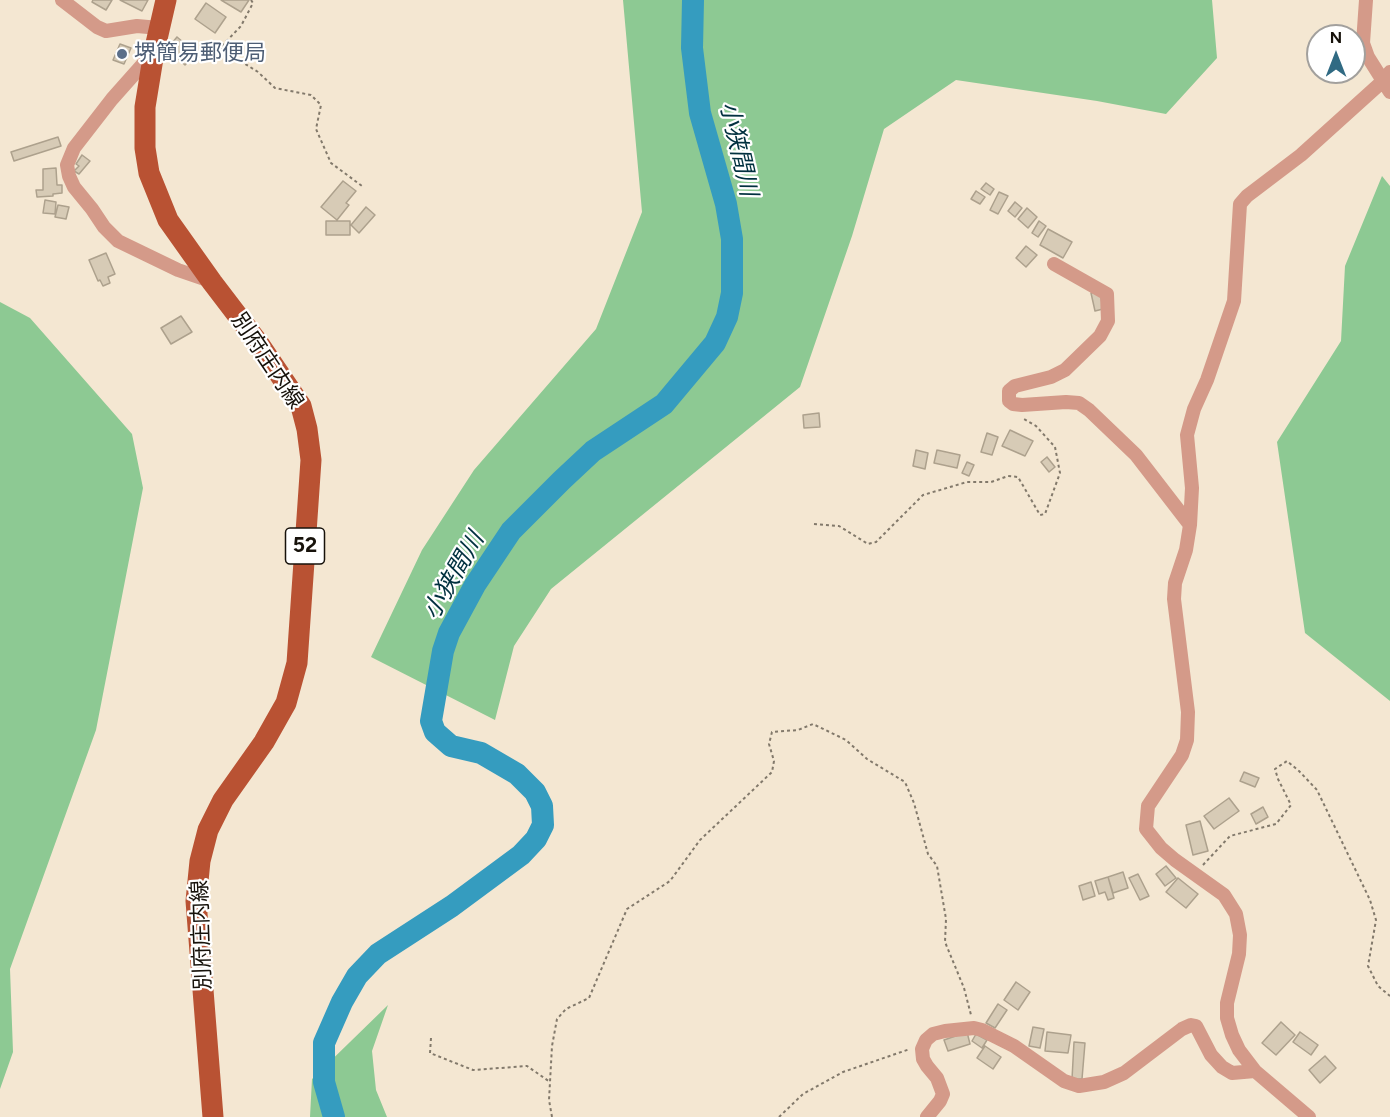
<!DOCTYPE html>
<html>
<head>
<meta charset="utf-8">
<style>
	body { margin:0 }
	#map { position:relative; width:1390px; height:1117px; overflow:hidden; background:#f4e7d2; font-family:Figtree,sans-serif }
	canvas { display:block }
	.north { position:absolute; left:1306px; top:24px; width:60px; height:60px; box-sizing:border-box; background:#fff; border:2px solid #a2a09d; border-radius:50%; rotate:0deg; font-size:16px; font-weight:700; line-height:24px; text-align:center; color:#17120b }
	.north::after { content:''; display:block; margin:auto; width:21px; height:27px; background:#306a83; clip-path:polygon(50% 0,100% 100%,50% 72%,0 100%) }
</style>
</head>
<body>
<div id="map">
<canvas width="1390" height="1117"></canvas>
<div class="north">N</div>
</div>
<script>
const g = document.querySelector('canvas').getContext('2d');
g.lineJoin = 'round';
function paint(path, color) { g.fillStyle = color; g.fill(path, 'evenodd'); }
const poly = rows => new Path2D(rows.map(r => 'M' + r).join(''));
function strokePath(path, color, width, dash) { g.strokeStyle = color; g.lineWidth = width; g.lineCap = dash ? 'butt' : 'round'; g.setLineDash(dash || []); g.stroke(path); }
function drawText(font, color, halo, rows, align = 'center') {
  g.font = font + ' Figtree,"Noto Sans JP",sans-serif'; g.lineWidth = 4.5; g.setLineDash([]); g.textBaseline = 'middle'; g.strokeStyle = halo; g.fillStyle = color; for (const [text, x, y, turn = 0] of rows) {
    g.save(); g.translate(x, y); g.rotate((+turn || 0) * Math.PI / 180); g.textAlign = isNaN(turn) ? turn : align; if (halo) g.strokeText(text, 0, 0); g.fillText(text, 0, 0); g.restore();
  }
}
const green = poly([
	[623,0,1212,0,1217,58,1166,114,1097,101,956,80,884,129,852,236,800,387,551,589,514,646,495,720,371,657,422,550,474,470,596,329,642,212],
	[1382,176,1390,186,1390,701,1305,633,1277,442,1341,341,1345,266],
	[0,302,30,318,132,434,143,488,96,730,10,969,13,1052,0,1089],
	[388,1005,372,1051,376,1090,387,1117,310,1117,312,1079]
]);
const river = poly([
	[334,1117,324,1082,324,1043,342,1002,357,976,378,954,452,906,521,855,536,839,543,825,542,806,535,792,517,774,481,753,451,746,435,732,431,721,443,651,449,633,475,585,511,531,562,480,593,451,664,404,715,343,727,317,732,293,732,239,726,204,700,113,692,48,693,0]
]);
const building = poly([
	[93,0,112,0,106,10,92,2,93,0],
	[120,0,148,0,142,11,120,0],
	[221,0,249,0,241,12,221,0],
	[206,3,226,17,215,33,195,19,206,3],
	[177,37,196,53,185,65,167,49,177,37],
	[120,44,131,48,124,64,113,60,120,44],
	[58,137,61,146,14,161,11,152,58,137],
	[82,155,90,161,79,174,74,171,79,166,76,164,82,155],
	[56,168,57,185,62,185,62,193,53,194,53,196,37,197,36,190,43,190,43,169,56,168],
	[343,181,356,191,346,203,349,205,337,220,321,207,343,181],
	[986,183,994,189,990,195,981,189,986,183],
	[976,191,985,197,980,204,971,199,976,191],
	[999,192,1008,196,998,214,990,210,999,192],
	[45,200,56,202,55,214,43,213,45,200],
	[1015,202,1022,208,1015,217,1008,211,1015,202],
	[58,205,69,207,66,219,55,217,58,205],
	[366,207,375,215,359,233,351,225,366,207],
	[1027,208,1037,217,1028,228,1018,219,1027,208],
	[326,221,350,221,350,235,326,235,326,221],
	[1039,221,1046,226,1038,237,1032,233,1039,221],
	[1048,229,1072,242,1063,258,1040,245,1048,229],
	[1026,246,1037,255,1026,267,1016,258,1026,246],
	[106,253,115,274,108,277,110,283,103,286,100,280,98,281,89,260,106,253],
	[1100,292,1103,309,1095,311,1091,293,1100,292],
	[181,316,192,332,171,344,161,328,181,316],
	[819,413,820,427,804,428,803,415,819,413],
	[1010,430,1033,441,1025,456,1002,446,1010,430],
	[987,433,998,437,992,455,981,452,987,433],
	[916,450,928,453,925,469,913,466,916,450],
	[937,450,960,455,957,468,934,463,937,450],
	[1047,457,1055,467,1049,472,1041,462,1047,457],
	[967,462,974,465,969,476,962,473,967,462],
	[1244,772,1259,778,1255,787,1240,781,1244,772],
	[1229,798,1239,811,1214,829,1204,816,1229,798],
	[1263,807,1268,817,1256,824,1251,814,1263,807],
	[1200,821,1208,851,1193,855,1186,825,1200,821],
	[1166,866,1176,878,1165,886,1156,874,1166,866],
	[1123,872,1128,888,1113,893,1108,877,1123,872],
	[1138,874,1149,896,1140,900,1129,878,1138,874],
	[1108,877,1114,898,1108,900,1105,892,1099,894,1095,881,1108,877],
	[1178,878,1198,894,1186,908,1166,892,1178,878],
	[1091,882,1095,896,1083,900,1079,886,1091,882],
	[1016,982,1030,992,1018,1010,1004,1000,1016,982],
	[998,1004,1007,1010,995,1028,986,1023,998,1004],
	[1281,1022,1295,1035,1276,1055,1262,1043,1281,1022],
	[1033,1027,1044,1029,1040,1048,1029,1046,1033,1027],
	[967,1032,970,1044,948,1051,944,1040,967,1032],
	[1047,1032,1071,1035,1068,1053,1045,1051,1047,1032],
	[1300,1032,1318,1045,1311,1055,1293,1042,1300,1032],
	[976,1034,987,1040,982,1048,972,1041,976,1034],
	[1074,1042,1085,1043,1082,1079,1072,1079,1074,1042],
	[985,1046,1001,1057,993,1069,977,1058,985,1046],
	[1325,1056,1336,1068,1320,1083,1309,1070,1325,1056]
]);
const path = poly([
	[251,0,253,3,241,26,220,48,258,72,275,88,311,95,321,105,316,129,331,163,362,186],
	[814,524,839,526,868,544,876,542,923,495,967,482,991,482,1008,476,1018,477,1040,515,1045,514,1060,473,1055,447,1036,426,1022,418],
	[1203,865,1230,836,1276,824,1291,805,1278,779,1275,769,1287,761,1299,771,1317,790,1370,900,1376,920,1368,966,1378,986,1390,996],
	[431,1038,430,1053,473,1070,527,1066,550,1082],
	[552,1117,549,1100,552,1046,557,1019,566,1009,589,998,627,909,670,881,700,840,772,772,774,761,769,744,772,732,798,730,813,724,846,740,867,759,905,782,914,803,928,854,937,866,946,919,945,942,964,988,971,1015],
	[779,1117,803,1094,843,1072,910,1049]
]);
const street = poly([
	[62,0,97,27,106,31,137,26,159,28],
	[1366,0,1363,43,1368,57,1390,92],
	[152,54,112,99,74,148,67,165,69,176,74,187,92,209,104,227,118,241,178,270,210,281],
	[1054,264,1107,294,1108,321,1100,336,1065,370,1051,377,1015,386,1009,391,1009,401,1013,404,1022,405,1066,402,1079,403,1089,410,1136,455,1190,525],
	[927,1117,940,1101,943,1094,937,1078,927,1066,923,1059,922,1049,926,1040,933,1034,945,1031,974,1028,982,1030,1014,1046,1064,1081,1079,1086,1104,1082,1124,1073,1182,1029,1191,1025,1196,1026,1211,1055,1222,1067,1232,1073,1255,1071],
	[1309,1117,1255,1071,1239,1050,1232,1035,1227,1018,1227,1003,1239,954,1240,935,1236,914,1224,895,1175,860,1161,848,1146,829,1148,806,1182,755,1187,740,1188,712,1174,599,1175,583,1186,550,1190,525,1192,488,1187,435,1194,409,1207,380,1234,301,1240,204,1247,196,1301,155,1383,81,1390,72]
]);
const primary = poly([
	[166,0,154,52,145,107,145,148,149,173,168,220,212,282,257,341,301,406,307,429,311,460,297,663,286,703,264,742,223,800,208,830,200,861,196,901,213,1117]
]);
const markers = [
	[122,54,6,"#5c6f8a"]
];
const shields = [
	[305,546,39]
];
const shieldNames = [
	["52",305,546]
];
const serviceNames = [
	["堺簡易郵便局",134,54]
];
const streetNames = [
	["別府庄内線",267,361,56],
	["別府庄内線",202,935,-92]
];
const waterNames = [
	["小狭間川",738,149,77],
	["小狭間川",454,576,-60]
];
paint(green, '#8dc993');
strokePath(river, '#359cbf', 22);
paint(building, '#d7cbb6');
strokePath(building, '#ada18d', 1.5);
strokePath(path, '#82796b', 2, [3, 3]);
strokePath(street, '#d49a89', 14);
strokePath(primary, '#b95233', 21);
for (const [x, y, r, color] of markers) { const dot = new Path2D(); dot.arc(x, y, r, 0, 2 * Math.PI); g.fillStyle = color; g.fill(dot); strokePath(dot, '#fff', 2); }
for (const [x, y, w] of shields) { const box = new Path2D(); box.roundRect(x - w / 2, y - 18, w, 36, 4.5); g.fillStyle = '#fff'; g.fill(box); strokePath(box, '#17120b', 1.5); }
drawText('bold 21px', '#17120b', null, shieldNames);
drawText('22px', '#4e5e75', '#fff', serviceNames, 'left');
drawText('22px', '#17120b', '#fff', streetNames);
drawText('italic 24px', '#01303f', '#fff', waterNames);
</script>
</body>
</html>
